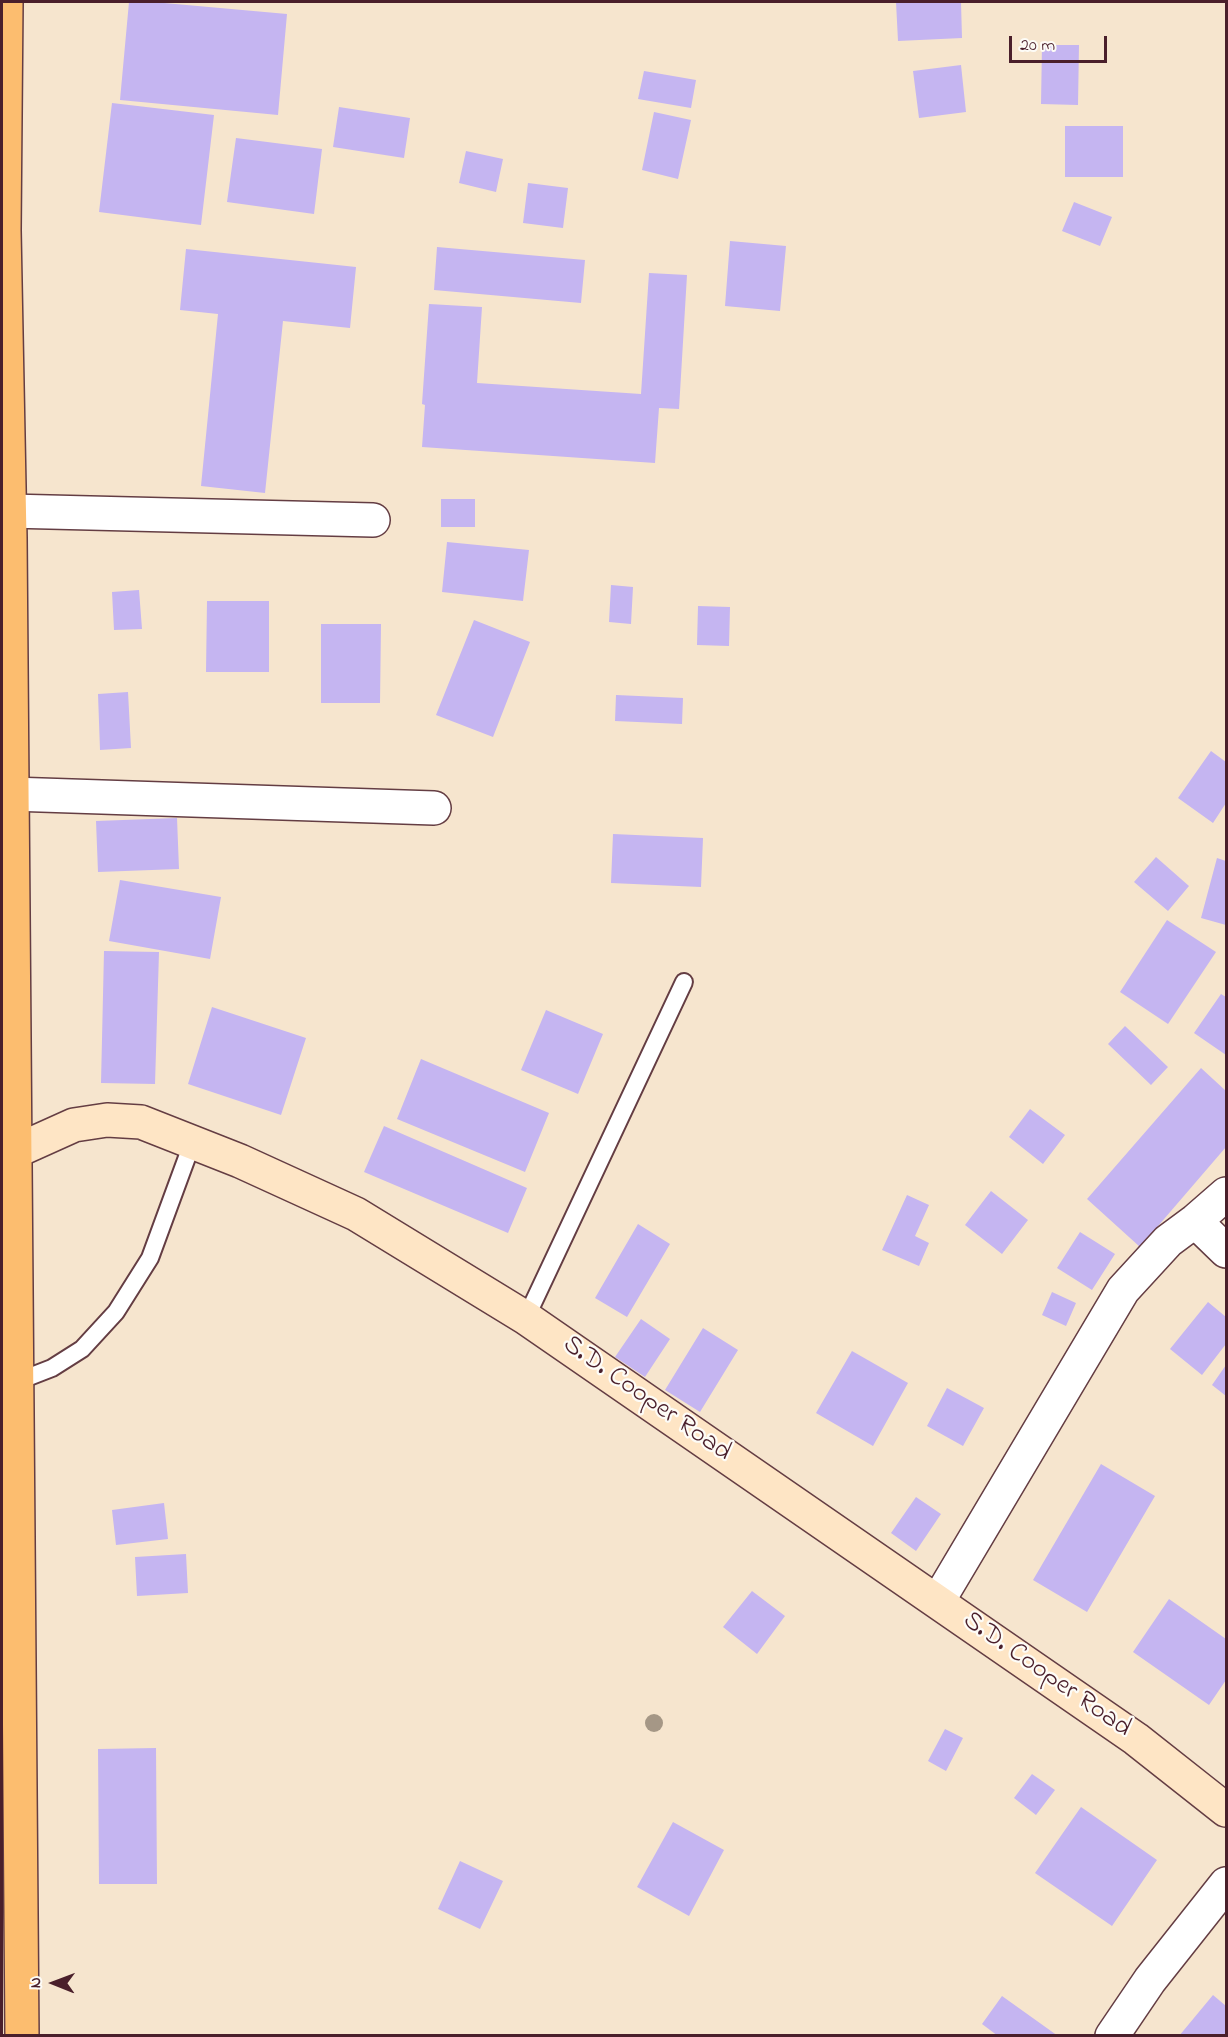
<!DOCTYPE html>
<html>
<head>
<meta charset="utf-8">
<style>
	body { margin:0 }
	#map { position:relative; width:1228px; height:2037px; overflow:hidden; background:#f6e5ce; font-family:"Indie Flower",sans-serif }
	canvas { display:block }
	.frame { position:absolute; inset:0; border:3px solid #4a1f2b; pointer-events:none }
	.north { position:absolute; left:24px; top:1953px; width:60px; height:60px; -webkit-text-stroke:4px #fdfcf7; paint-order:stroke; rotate:271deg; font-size:16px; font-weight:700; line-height:24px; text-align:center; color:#4a1f2b }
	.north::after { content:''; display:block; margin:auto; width:21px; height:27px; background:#4a1f2b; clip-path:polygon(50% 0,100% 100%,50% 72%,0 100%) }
	.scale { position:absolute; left:1009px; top:36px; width:98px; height:27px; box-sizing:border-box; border:3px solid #4a1f2b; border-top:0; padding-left:8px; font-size:18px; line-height:21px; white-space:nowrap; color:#4a1f2b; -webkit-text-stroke:4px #fdfcf7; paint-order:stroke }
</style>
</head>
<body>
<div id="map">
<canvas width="1228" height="2037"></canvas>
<div class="frame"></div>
<div class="north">N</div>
<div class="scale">20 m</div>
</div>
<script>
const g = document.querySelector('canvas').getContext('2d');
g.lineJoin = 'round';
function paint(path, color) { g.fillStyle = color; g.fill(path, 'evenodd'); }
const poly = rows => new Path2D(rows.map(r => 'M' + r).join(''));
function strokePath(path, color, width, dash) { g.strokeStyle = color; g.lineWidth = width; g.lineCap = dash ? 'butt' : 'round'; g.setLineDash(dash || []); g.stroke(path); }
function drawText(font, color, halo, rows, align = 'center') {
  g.font = font + ' "Indie Flower",sans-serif'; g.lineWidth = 4.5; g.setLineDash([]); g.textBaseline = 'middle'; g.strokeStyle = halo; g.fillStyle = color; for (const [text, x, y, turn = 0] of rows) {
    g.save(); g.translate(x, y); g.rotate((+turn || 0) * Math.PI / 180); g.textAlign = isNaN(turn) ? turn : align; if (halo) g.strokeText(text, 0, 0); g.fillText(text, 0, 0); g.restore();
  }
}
const building = poly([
	[129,2,153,2,287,14,278,115,120,100],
	[896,2,961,2,962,38,898,41],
	[1042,45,1079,45,1078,105,1041,104],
	[961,65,966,112,919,118,913,71],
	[644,71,696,80,691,108,638,99],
	[112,103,214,115,201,225,99,212],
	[339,107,410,118,404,158,333,147],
	[654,112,691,120,678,179,642,170],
	[1065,126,1123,126,1123,177,1065,177],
	[236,138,322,149,314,214,227,202],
	[466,151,503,159,496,192,459,183],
	[528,183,568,188,563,228,523,223],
	[1074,202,1112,217,1100,246,1062,231],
	[730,241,786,246,780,311,725,306],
	[437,247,585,260,581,303,434,290],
	[186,249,356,267,350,328,283,321,265,493,201,486,218,314,180,310],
	[649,273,687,275,679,409,659,408,655,463,422,447,425,405,422,404,429,304,482,307,477,383,641,394],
	[441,499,475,499,475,527,441,527],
	[447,542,529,550,523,601,442,592],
	[611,585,633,587,631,624,609,622],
	[139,590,142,629,114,630,112,592],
	[207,601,269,601,269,672,206,672],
	[698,606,730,607,729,646,697,645],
	[474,620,530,642,493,737,436,715],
	[321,624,381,624,380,703,321,703],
	[128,692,131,748,100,750,98,694],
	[616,695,683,698,682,724,615,721],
	[1211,751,1226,762,1226,803,1213,823,1178,798],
	[177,818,179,869,98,872,96,821],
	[613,834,703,838,701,887,611,883],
	[1156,857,1189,886,1168,911,1134,882],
	[1217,858,1226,861,1226,925,1201,918],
	[120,880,221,897,210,959,109,941],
	[1167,920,1216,952,1168,1024,1120,992],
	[104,951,159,952,155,1084,101,1083],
	[1221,994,1226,997,1226,1055,1194,1033],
	[212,1007,306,1038,281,1115,188,1084],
	[546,1010,603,1034,578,1094,521,1070],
	[1125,1026,1168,1067,1151,1085,1108,1044],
	[421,1059,549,1113,525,1172,397,1119],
	[1201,1068,1226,1091,1226,1147,1140,1247,1087,1199],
	[1030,1109,1065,1135,1043,1164,1009,1137],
	[384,1126,527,1188,508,1233,364,1172],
	[991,1191,1028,1220,1002,1254,965,1225],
	[907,1195,929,1205,915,1236,929,1243,919,1266,882,1250],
	[638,1224,670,1244,627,1317,595,1298],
	[1080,1232,1115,1254,1092,1290,1057,1268],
	[1052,1292,1076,1303,1066,1326,1042,1315],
	[1208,1302,1226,1317,1226,1344,1202,1375,1170,1349],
	[641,1319,670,1339,645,1377,615,1357],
	[703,1328,738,1350,700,1412,665,1390],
	[852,1351,908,1383,873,1446,816,1413],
	[1226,1365,1226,1396,1212,1385],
	[947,1388,984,1408,963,1446,927,1426],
	[1101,1464,1155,1496,1087,1612,1033,1580],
	[916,1497,941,1514,916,1551,891,1533],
	[164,1503,168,1539,116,1545,112,1510],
	[186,1554,188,1593,137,1596,135,1557],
	[752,1591,785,1616,757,1654,723,1627],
	[1169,1599,1226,1639,1226,1680,1209,1705,1133,1652],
	[945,1729,963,1738,946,1771,928,1761],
	[156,1748,157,1884,99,1884,98,1749],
	[1032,1774,1055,1790,1036,1815,1014,1798],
	[1081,1807,1157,1860,1112,1926,1035,1873],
	[673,1822,724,1850,689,1916,637,1887],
	[460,1861,503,1881,480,1929,438,1909],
	[1213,1995,1226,2006,1226,2036,1179,2036],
	[1002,1996,1058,2036,998,2036,982,2024]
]);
const lane = poly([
	[526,1318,684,982],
	[16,1382,52,1368,82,1349,116,1312,150,1258,193,1141]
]);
const street = poly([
	[9,511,373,520],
	[11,794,434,808],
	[1195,1221,1226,1251],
	[938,1601,1123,1290,1168,1241,1195,1221,1226,1194],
	[1112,2036,1150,1980,1226,1884]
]);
const secondary = poly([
	[14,1152,74,1125,107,1120,141,1122,240,1161,356,1214,526,1318,1136,1739,1226,1810]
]);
const highway = poly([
	[6,2,4,230,10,538,22,2036]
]);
const trees = [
	[654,1723]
];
const streetNames = [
	["S.D. Cooper Road",646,1400,35],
	["S.D. Cooper Road",1046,1676,35]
];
paint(building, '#c5b5f1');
strokePath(lane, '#643d43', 20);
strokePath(street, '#643d43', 36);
strokePath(secondary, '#643d43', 36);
strokePath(highway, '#643d43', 36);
strokePath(lane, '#fff', 16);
strokePath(street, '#fff', 33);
strokePath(secondary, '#fee5c5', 33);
strokePath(highway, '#fcbd6f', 33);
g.fillStyle = '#a59786';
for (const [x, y] of trees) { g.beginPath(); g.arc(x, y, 9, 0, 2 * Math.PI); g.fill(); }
drawText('27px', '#4a1f2b', '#fdfcf7', streetNames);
</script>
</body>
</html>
